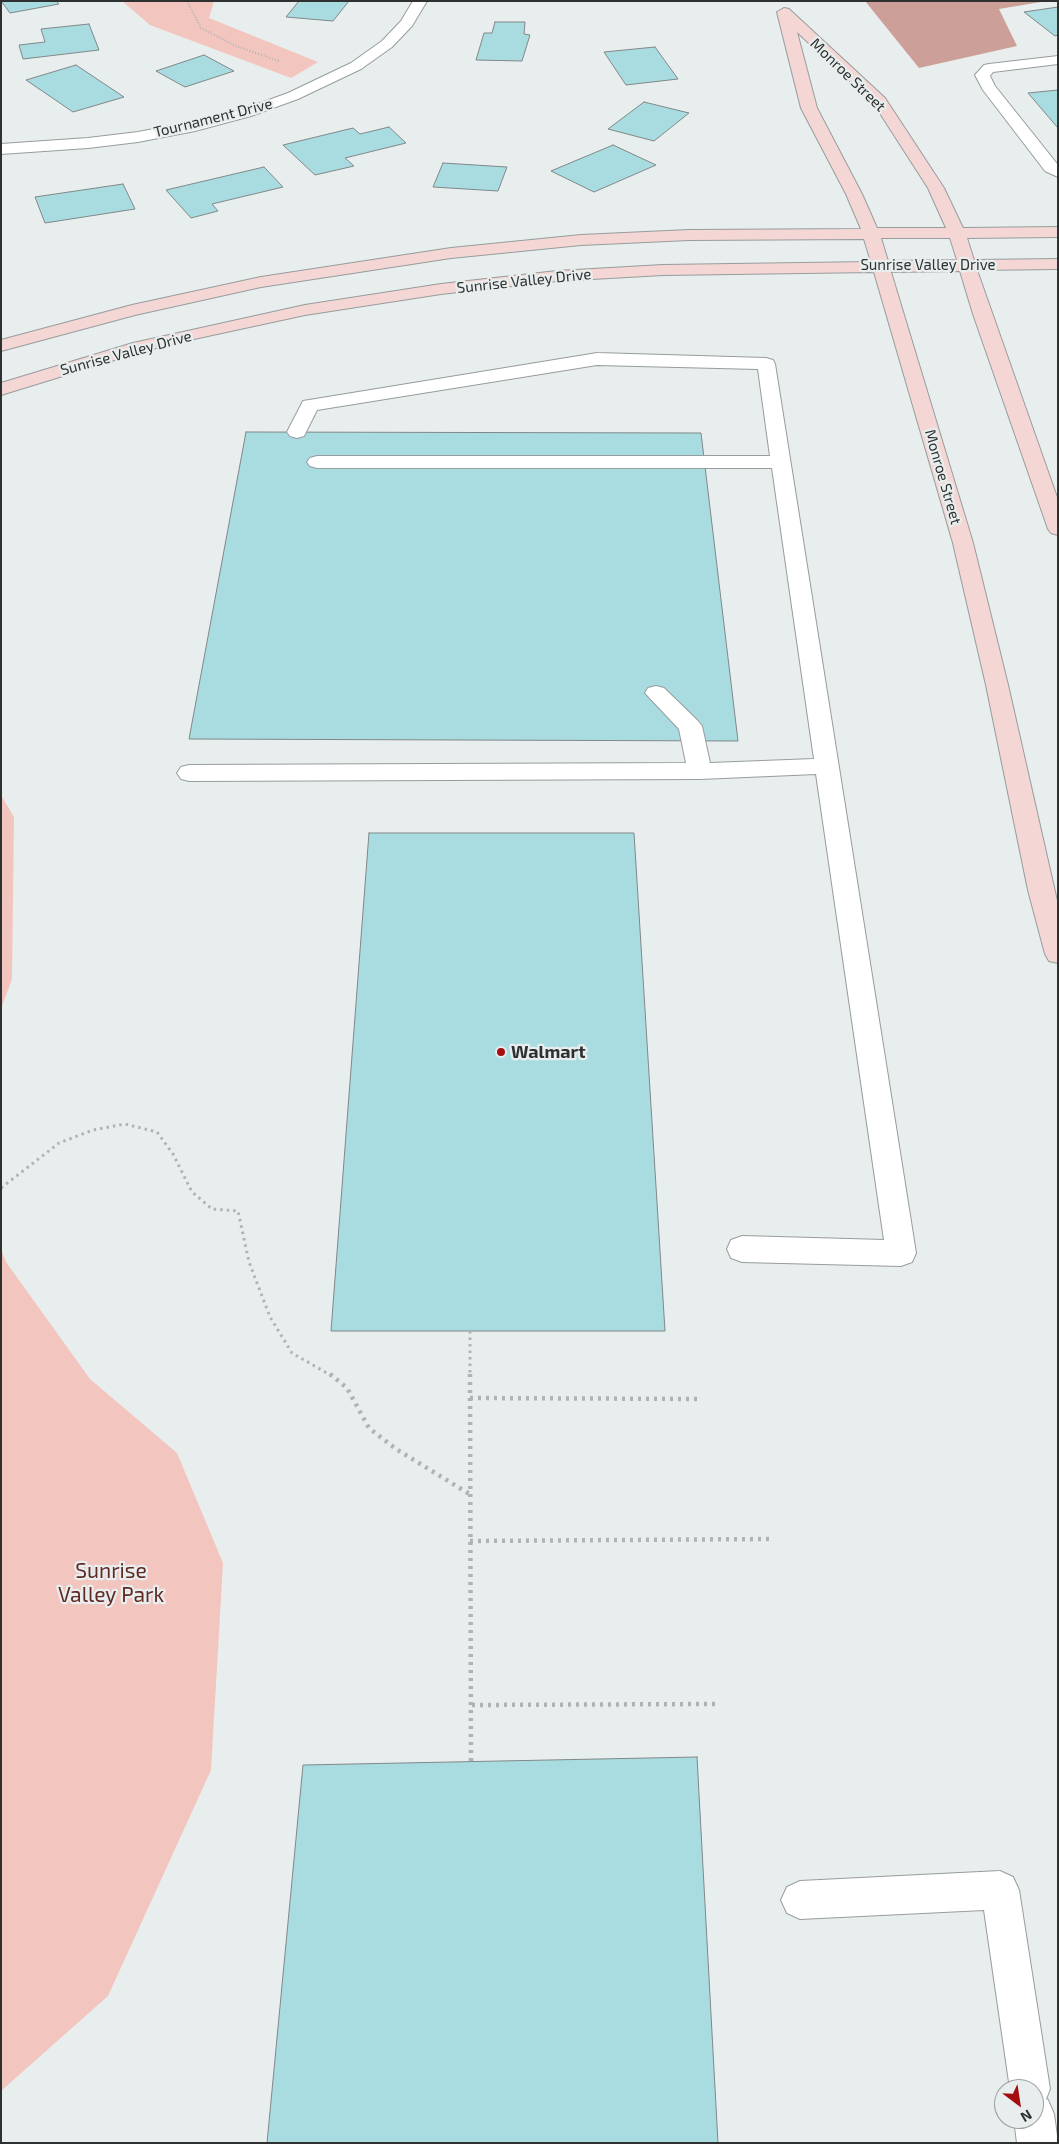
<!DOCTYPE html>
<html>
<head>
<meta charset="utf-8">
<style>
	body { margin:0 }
	#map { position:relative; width:1059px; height:2144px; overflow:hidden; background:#e8eeee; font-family:"Exo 2",sans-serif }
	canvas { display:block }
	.frame { position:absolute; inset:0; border:2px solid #2f3131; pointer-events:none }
	.north { position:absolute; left:994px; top:2079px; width:50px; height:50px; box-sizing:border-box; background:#e8eeee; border:1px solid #9ea2a2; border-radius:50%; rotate:149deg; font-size:14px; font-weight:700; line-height:20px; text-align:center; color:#2f3131 }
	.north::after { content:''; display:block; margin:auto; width:18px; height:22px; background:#a50e11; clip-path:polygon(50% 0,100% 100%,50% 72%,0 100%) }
</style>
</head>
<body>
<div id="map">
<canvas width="1059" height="2144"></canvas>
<div class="frame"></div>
<div class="north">N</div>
</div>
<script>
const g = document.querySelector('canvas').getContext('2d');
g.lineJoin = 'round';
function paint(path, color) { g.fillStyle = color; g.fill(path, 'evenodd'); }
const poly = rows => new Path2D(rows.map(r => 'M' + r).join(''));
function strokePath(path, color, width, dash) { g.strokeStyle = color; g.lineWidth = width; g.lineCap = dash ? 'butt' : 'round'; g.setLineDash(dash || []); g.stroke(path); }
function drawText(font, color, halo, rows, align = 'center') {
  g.font = font + ' "Exo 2",sans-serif'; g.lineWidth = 4.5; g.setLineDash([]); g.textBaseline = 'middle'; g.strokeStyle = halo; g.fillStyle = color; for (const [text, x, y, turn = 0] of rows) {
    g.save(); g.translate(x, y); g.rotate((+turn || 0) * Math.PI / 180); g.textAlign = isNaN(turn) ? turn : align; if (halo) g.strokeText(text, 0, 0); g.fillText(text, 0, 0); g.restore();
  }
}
const green = poly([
	[122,1,214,1,209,18,318,62,291,78,150,25],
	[1,795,14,817,12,979,1,1009],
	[1,1249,6,1262,90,1379,177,1453,223,1563,211,1770,108,1996,1,2091]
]);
const forest = poly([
	[865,1,1047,1,999,9,1017,46,919,68]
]);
const building = poly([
	[1,1,56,1,59,4,10,13,1,1],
	[299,1,349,1,333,21,286,17,299,1],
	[1058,7,1058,35,1055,36,1024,12,1058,7],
	[495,22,525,22,524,34,530,35,522,61,476,60,484,33,492,33,495,22],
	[89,24,99,50,23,59,19,45,45,42,41,29,89,24],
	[655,47,678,79,626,85,604,52,655,47],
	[204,55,234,71,185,87,156,71,204,55],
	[76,65,124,97,73,112,26,80,76,65],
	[1058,90,1058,128,1028,93,1058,90],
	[644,102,689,113,654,141,608,129,644,102],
	[389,127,406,143,345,158,354,166,315,175,283,145,353,128,360,134,389,127],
	[613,145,656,165,594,192,551,171,613,145],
	[443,163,507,167,498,191,433,187,443,163],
	[264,167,283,187,212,204,218,211,191,218,166,190,264,167],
	[123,184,135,209,45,223,35,197,123,184],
	[246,432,701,433,738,741,189,739,246,432],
	[369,833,634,833,665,1331,331,1331,369,833],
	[697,1757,718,2143,267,2143,303,1765,697,1757]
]);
const pathFar2 = poly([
	[187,1,201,28,236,46,279,61]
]);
const pathFar1 = poly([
	[1,1188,59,1143,93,1130,125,1124,157,1132,173,1154,192,1192,212,1209,238,1211,249,1262,270,1317,292,1353,332,1376],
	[470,1331,470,1376]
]);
const path = poly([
	[330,1374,347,1388,369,1428,396,1449,471,1495],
	[470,1374,471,1762],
	[470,1398,702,1399],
	[470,1541,769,1539],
	[472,1705,718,1704]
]);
const service = poly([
	[597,353,766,358,773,360,775,364,916,1253,912,1262,901,1266,742,1262,731,1258,727,1249,731,1240,742,1236,884,1240,816,774,700,779,189,781,181,779,177,773,181,767,189,765,686,763,679,729,645,693,648,688,656,686,664,688,698,721,702,726,710,763,814,759,772,468,317,468,310,466,307,462,310,458,317,456,770,456,758,369,597,365,317,410,304,436,297,438,290,436,287,432,303,401,597,353],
	[1000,1871,1013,1877,1019,1890,1050,2089,1046,2099,1048,2100,1054,2114,1058,2143,1017,2143,1014,2119,1034,2119,1034,2089,1010,2089,984,1910,800,1919,787,1913,781,1900,787,1887,800,1881,1000,1871]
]);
const minor = poly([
	[413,1,427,1,412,26,392,47,361,69,298,99,251,116,195,131,138,142,88,148,1,154,1,144,88,138,138,132,195,121,241,110,288,93,351,63,382,41,401,21,413,1],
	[1058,56,1058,64,993,72,990,76,995,86,1058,165,1058,177,1045,171,983,90,975,75,984,65,989,64,1058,56]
]);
const secondary = poly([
	[784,8,789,9,885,98,944,188,963,228,1058,227,1058,237,967,238,974,260,1058,259,1058,269,977,270,1058,500,1058,535,1051,533,1048,529,973,314,960,271,891,272,973,543,1008,685,1058,905,1058,963,1049,961,1045,954,1028,890,986,685,953,543,874,272,663,275,557,281,441,294,305,315,194,339,144,351,1,395,1,383,133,343,305,305,441,284,557,271,663,265,871,262,864,239,689,240,581,245,451,258,261,287,135,315,1,351,1,340,132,305,261,277,451,248,581,235,689,230,861,229,846,194,801,108,777,12,784,8],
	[797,32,874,104,928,188,946,228,877,228,862,194,817,108,797,32],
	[881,238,950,238,957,260,888,261,881,238]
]);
const markers = [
	[501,1052,5,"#a50e11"]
];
const farStreetnames = [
	["Monroe Street",848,75,44],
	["Tournament Drive",213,118,-14],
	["Sunrise Valley Drive",928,265],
	["Sunrise Valley Drive",524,281,-6],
	["Sunrise Valley Drive",126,353,-15],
	["Monroe Street",943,477,74]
];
const poiNames = [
	["Walmart",511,1052]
];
const nearParknames = [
	["Sunrise",111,1571],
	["Valley Park",111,1595]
];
paint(green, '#f3c5bf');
paint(forest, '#cca099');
paint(building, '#a8dce1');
strokePath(building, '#818787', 1);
strokePath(service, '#979c9d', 2);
strokePath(minor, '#979c9d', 2);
strokePath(secondary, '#979c9d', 2);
strokePath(pathFar2, '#afb3b3', 2, [1, 2]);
strokePath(pathFar1, '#afb3b3', 3, [2.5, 4]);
strokePath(path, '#afb3b3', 4.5, [3, 5]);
paint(service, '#fff');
paint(minor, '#fff');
paint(secondary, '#f4d7d4');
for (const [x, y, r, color] of markers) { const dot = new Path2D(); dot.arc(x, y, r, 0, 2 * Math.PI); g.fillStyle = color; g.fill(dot); strokePath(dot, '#e8eeee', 2); }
drawText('15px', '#2f3131', '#e8eeee', farStreetnames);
drawText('bold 18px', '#2f3131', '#e8eeee', poiNames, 'left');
drawText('21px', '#622924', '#e8eeee', nearParknames);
</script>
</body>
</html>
